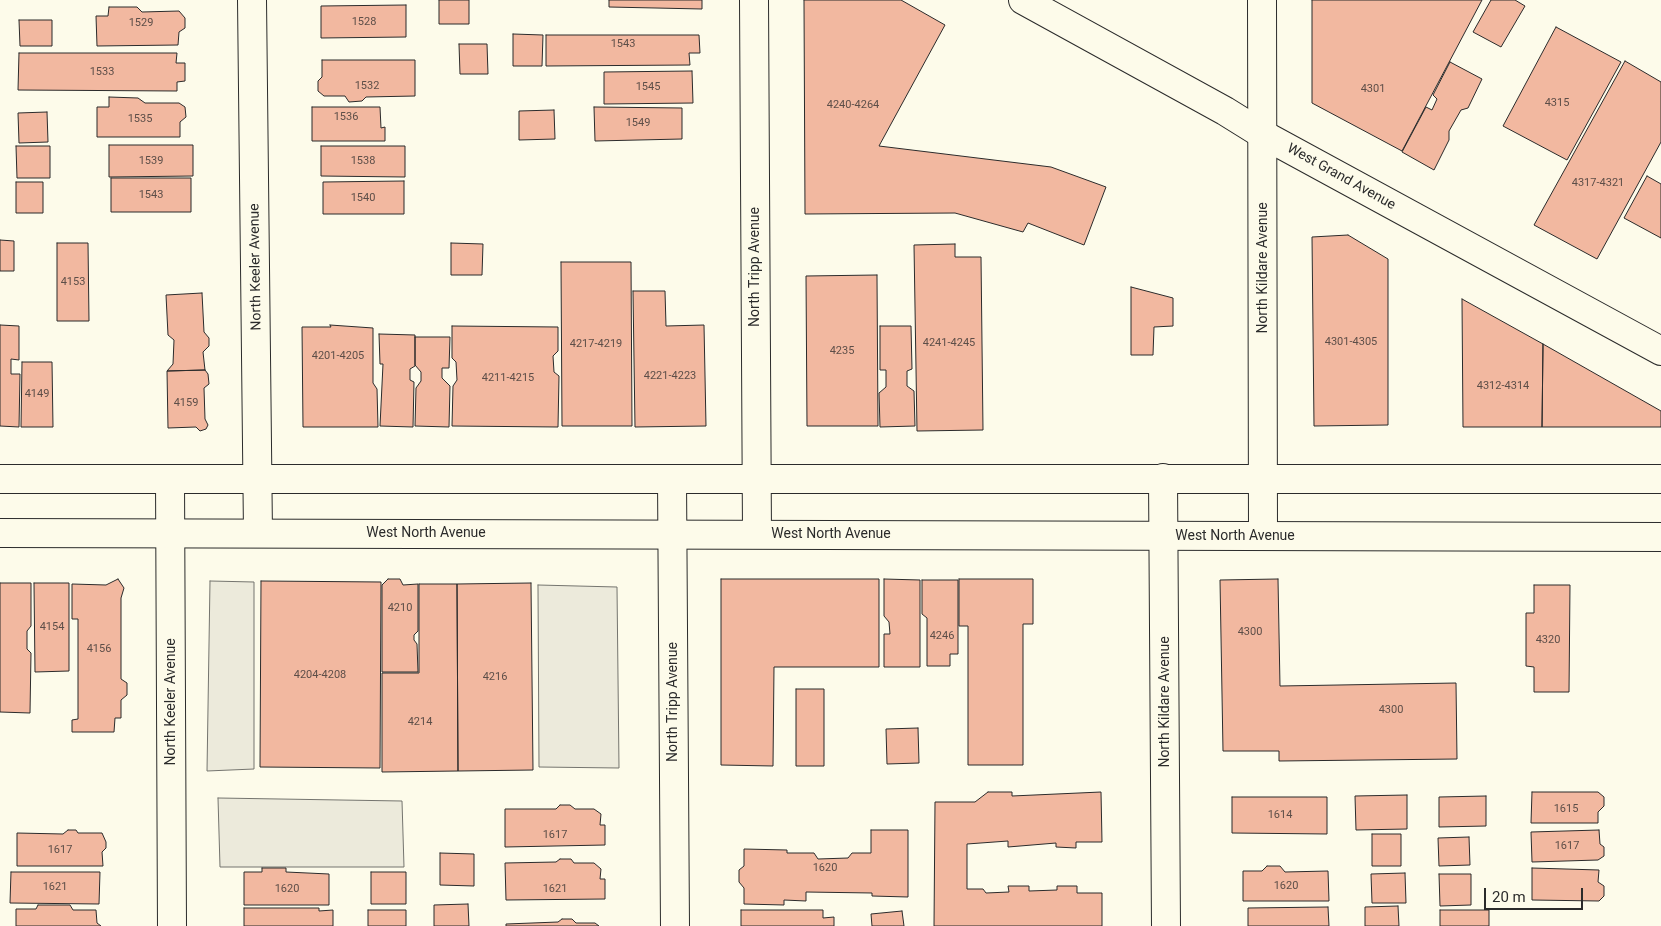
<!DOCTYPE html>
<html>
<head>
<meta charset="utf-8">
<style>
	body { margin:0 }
	#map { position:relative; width:1661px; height:926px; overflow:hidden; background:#fdfbea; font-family:Roboto,sans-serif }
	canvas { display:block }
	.scale { position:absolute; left:1484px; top:888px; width:99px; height:22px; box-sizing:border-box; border:2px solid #2b2b2b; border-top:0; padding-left:6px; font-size:15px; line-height:18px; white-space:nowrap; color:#2b2b2b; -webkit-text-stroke:4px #fdfbea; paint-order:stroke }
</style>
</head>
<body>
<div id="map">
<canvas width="1661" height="926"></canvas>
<div class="scale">20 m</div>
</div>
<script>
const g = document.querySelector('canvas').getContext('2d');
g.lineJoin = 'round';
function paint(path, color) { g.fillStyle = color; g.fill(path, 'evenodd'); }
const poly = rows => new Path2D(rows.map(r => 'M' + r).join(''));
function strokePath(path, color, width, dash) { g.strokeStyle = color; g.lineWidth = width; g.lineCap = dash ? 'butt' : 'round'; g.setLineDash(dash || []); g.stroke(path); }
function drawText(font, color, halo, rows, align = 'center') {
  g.font = font + ' Roboto,sans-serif'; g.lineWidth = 4; g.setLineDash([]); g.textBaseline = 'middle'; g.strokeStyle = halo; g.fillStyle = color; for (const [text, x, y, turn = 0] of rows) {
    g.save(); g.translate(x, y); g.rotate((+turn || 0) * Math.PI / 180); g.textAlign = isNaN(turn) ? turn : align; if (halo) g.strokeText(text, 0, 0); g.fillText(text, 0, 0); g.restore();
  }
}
const parking = poly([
	[210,581,254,582,254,769,207,771,210,581],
	[538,585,617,587,619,768,539,767,538,585],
	[218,798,402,801,404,867,220,867,218,798]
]);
const building = poly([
	[439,0,469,0,469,24,439,24,439,0],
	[609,0,702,0,702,9,609,7,609,0],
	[804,0,901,0,945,25,879,146,1051,167,1106,187,1084,245,1028,223,1023,232,955,213,805,214,804,0],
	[1312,0,1482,0,1402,151,1312,103,1312,0],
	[1491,0,1515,0,1525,6,1501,47,1473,32,1491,0],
	[406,5,406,37,321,38,321,6,406,5],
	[109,7,137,7,142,12,179,11,185,18,185,28,179,32,178,45,97,46,96,16,108,16,109,7],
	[19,20,52,20,52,46,20,46,19,20],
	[1556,27,1621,62,1567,160,1503,126,1556,27],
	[513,34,543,35,542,66,513,66,513,34],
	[546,35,699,35,700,53,689,53,690,65,546,66,546,35],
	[459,44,487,44,488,74,460,74,459,44],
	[19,53,177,53,176,63,185,63,185,81,177,82,177,91,18,90,19,53],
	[322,60,415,60,415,96,366,97,362,101,349,102,345,96,324,96,318,91,318,81,322,77,322,60],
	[1625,61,1661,82,1661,142,1597,259,1534,225,1625,61],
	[1450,62,1482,79,1468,108,1461,110,1449,131,1449,140,1434,170,1402,152,1426,107,1432,110,1437,99,1433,95,1450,62],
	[692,71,693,103,604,104,604,72,692,71],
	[109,97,138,98,145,103,179,103,185,107,186,117,180,122,180,137,97,137,97,107,109,107,109,97],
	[312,107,380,107,381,128,385,127,385,141,312,141,312,107],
	[594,107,682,108,682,139,595,141,594,107],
	[554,110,555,139,519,140,519,111,554,110],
	[47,112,48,142,19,143,18,113,47,112],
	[109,145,193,145,193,176,109,177,109,145],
	[16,146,50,146,50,178,17,178,16,146],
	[321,146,405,146,405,177,321,176,321,146],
	[1647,176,1661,184,1661,238,1624,218,1647,176],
	[111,178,191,178,191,212,111,212,111,178],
	[404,181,404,214,323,214,323,182,404,181],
	[16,182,43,182,43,213,16,213,16,182],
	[1348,235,1388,259,1388,425,1314,426,1312,237,1348,235],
	[0,240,14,241,14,271,0,271,0,240],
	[57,243,88,243,89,321,57,321,57,243],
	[451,243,483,244,482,275,451,275,451,243],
	[955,244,955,257,981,257,983,430,917,431,914,245,955,244],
	[561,262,631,262,632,426,562,426,561,262],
	[877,275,878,426,807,426,806,276,877,275],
	[1131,287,1173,298,1173,326,1154,327,1153,355,1131,355,1131,287],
	[633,291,665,291,666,326,704,325,706,426,635,427,633,291],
	[202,293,204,332,209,338,209,346,203,352,205,370,167,371,173,364,174,340,168,335,166,295,202,293],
	[1462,299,1543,344,1542,427,1463,427,1462,299],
	[0,325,19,326,19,360,11,359,11,374,20,374,19,427,0,426,0,325],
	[330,325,373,328,373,383,377,389,378,427,303,427,302,327,331,327,330,325],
	[452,326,558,327,558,351,553,356,554,372,559,376,558,427,452,426,453,386,457,380,456,362,452,358,452,326],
	[880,326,911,326,912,369,907,371,907,386,914,391,915,426,880,427,879,393,886,387,886,370,880,370,880,326],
	[379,334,415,335,415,366,410,369,410,380,414,382,413,427,380,426,383,364,380,364,379,334],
	[415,337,450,337,449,368,442,368,442,378,450,386,449,427,415,426,416,388,421,381,421,372,415,365,415,337],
	[1543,344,1661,411,1661,427,1542,427,1543,344],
	[22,362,52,362,53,427,21,427,22,362],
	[205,370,208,374,209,384,204,388,205,419,208,425,206,429,200,431,196,427,168,428,167,371,205,370],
	[118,579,124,588,121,598,121,679,127,683,127,695,121,700,121,718,115,718,114,732,72,732,72,720,78,719,78,619,72,619,72,584,106,585,118,579],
	[388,579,400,579,403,585,418,584,418,631,414,635,414,640,417,644,418,672,382,672,382,585,388,579],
	[721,579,879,579,879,667,774,667,773,766,721,765,721,579],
	[884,579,920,580,920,667,884,667,884,634,890,634,889,622,884,616,884,579],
	[959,579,1033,579,1033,624,1023,624,1023,765,968,765,968,626,959,626,959,579],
	[1278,579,1280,686,1456,683,1457,759,1279,761,1279,751,1223,751,1220,580,1278,579],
	[922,580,958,580,958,654,950,654,950,666,927,666,927,618,922,614,922,580],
	[261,581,381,582,380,768,260,767,261,581],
	[0,583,31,583,31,626,27,631,27,649,31,653,30,713,0,712,0,583],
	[34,583,69,583,69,671,35,672,34,583],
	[531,583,533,770,458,771,457,584,531,583],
	[419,584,457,584,458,771,382,772,382,673,419,673,419,584],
	[1534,585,1570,585,1569,692,1534,692,1534,667,1526,666,1526,613,1534,613,1534,585],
	[796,689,824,689,824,766,796,766,796,689],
	[918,728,919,763,887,764,886,729,918,728],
	[988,792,1012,792,1012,796,1101,792,1102,842,1076,842,1076,848,1056,847,1056,843,1008,847,1008,841,967,844,967,889,983,889,986,893,1009,892,1008,886,1029,886,1029,891,1057,890,1057,886,1077,886,1077,893,1102,893,1102,926,934,926,935,802,975,802,988,792],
	[1532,792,1598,792,1604,797,1604,806,1598,812,1598,823,1531,823,1532,792],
	[1407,795,1407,829,1356,830,1355,796,1407,795],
	[1486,796,1486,826,1439,827,1439,797,1486,796],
	[1232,797,1327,797,1327,834,1232,833,1232,797],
	[560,805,570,805,575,809,594,809,601,814,600,825,605,825,605,845,505,847,505,809,556,809,560,805],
	[68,830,76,830,78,833,102,833,106,842,106,848,102,852,103,866,17,866,17,833,63,834,68,830],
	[871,830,908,830,908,897,872,896,872,893,806,892,806,901,784,900,784,905,744,904,744,888,739,882,739,870,744,866,744,849,787,850,787,853,814,853,818,859,848,858,852,853,871,853,871,830],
	[1599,830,1600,844,1604,847,1604,856,1598,860,1532,862,1531,832,1599,830],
	[1372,834,1401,834,1401,866,1372,866,1372,834],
	[1469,837,1470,865,1439,866,1438,838,1469,837],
	[440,853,474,854,474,886,440,885,440,853],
	[560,859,571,859,574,863,594,863,601,869,600,879,605,879,605,899,506,900,505,863,556,862,560,859],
	[1267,866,1280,866,1285,872,1328,871,1329,901,1243,901,1243,871,1262,871,1267,866],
	[262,868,286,868,286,872,329,874,329,905,244,905,244,872,262,872,262,868],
	[1532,868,1599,870,1598,882,1604,886,1604,896,1599,901,1532,900,1532,868],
	[11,872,100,872,99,904,10,903,11,872],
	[371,872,406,872,406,904,371,904,371,872],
	[1405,873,1406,903,1372,903,1371,874,1405,873],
	[1439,874,1471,874,1471,905,1440,906,1439,874],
	[468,904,469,926,434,926,434,905,468,904],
	[38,905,70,905,73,910,96,910,97,923,101,926,16,926,16,909,36,909,38,905],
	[1398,906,1399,926,1365,926,1365,907,1398,906],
	[1328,907,1329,926,1248,926,1248,908,1328,907],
	[244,908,319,908,319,911,333,910,333,926,244,926,244,908],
	[368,910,406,910,406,926,368,926,368,910],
	[741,910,823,910,823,918,834,917,834,926,741,926,741,910],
	[1440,910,1489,910,1489,926,1440,926,1440,910],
	[902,911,904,926,872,926,871,914,902,911],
	[562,919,572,919,576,923,595,923,599,926,506,926,506,924,558,922,562,919]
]);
const minor = poly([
	[252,0,258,533],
	[754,0,757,533],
	[1262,0,1263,536],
	[1163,478,1166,926],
	[170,479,172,926],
	[672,479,675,926]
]);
const major = poly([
	[1023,0,1225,111,1262,134,1661,351],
	[0,479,1661,479],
	[0,533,1661,537]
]);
const numberNames = [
	["1528",364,22],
	["1529",141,23],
	["1543",623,44],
	["1533",102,72],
	["1532",367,86],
	["1545",648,87],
	["4301",1373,89],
	["4315",1557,103],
	["4240-4264",853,105],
	["1536",346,117],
	["1535",140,119],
	["1549",638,123],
	["1539",151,161],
	["1538",363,161],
	["4317-4321",1598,183],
	["1543",151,195],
	["1540",363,198],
	["4153",73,282],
	["4301-4305",1351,342],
	["4241-4245",949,343],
	["4217-4219",596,344],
	["4235",842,351],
	["4201-4205",338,356],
	["4221-4223",670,376],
	["4211-4215",508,378],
	["4312-4314",1503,386],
	["4149",37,394],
	["4159",186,403],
	["4210",400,608],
	["4154",52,627],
	["4300",1250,632],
	["4246",942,636],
	["4320",1548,640],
	["4156",99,649],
	["4204-4208",320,675],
	["4216",495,677],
	["4300",1391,710],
	["4214",420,722],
	["1615",1566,809],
	["1614",1280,815],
	["1617",555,835],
	["1617",1567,846],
	["1617",60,850],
	["1620",825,868],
	["1620",1286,886],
	["1621",55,887],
	["1620",287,889],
	["1621",555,889]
];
const streetNames = [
	["West Grand Avenue",1341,177,29],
	["North Keeler Avenue",256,267,-91],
	["North Tripp Avenue",755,267,-90],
	["North Kildare Avenue",1263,268,-90],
	["West North Avenue",426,533],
	["West North Avenue",831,534],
	["West North Avenue",1235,536],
	["North Keeler Avenue",171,702,-90],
	["North Tripp Avenue",673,702,-90],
	["North Kildare Avenue",1165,702,-90]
];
paint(parking, '#eceadb');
strokePath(parking, '#74746e', 1);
paint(building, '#f2b8a0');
strokePath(building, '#2b2b2b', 1);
strokePath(minor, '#2b2b2b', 30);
strokePath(major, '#2b2b2b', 30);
strokePath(minor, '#fdfbea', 28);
strokePath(major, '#fdfbea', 28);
drawText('11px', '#5d4e48', null, numberNames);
drawText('14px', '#2b2b2b', '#fdfbea', streetNames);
</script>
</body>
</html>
